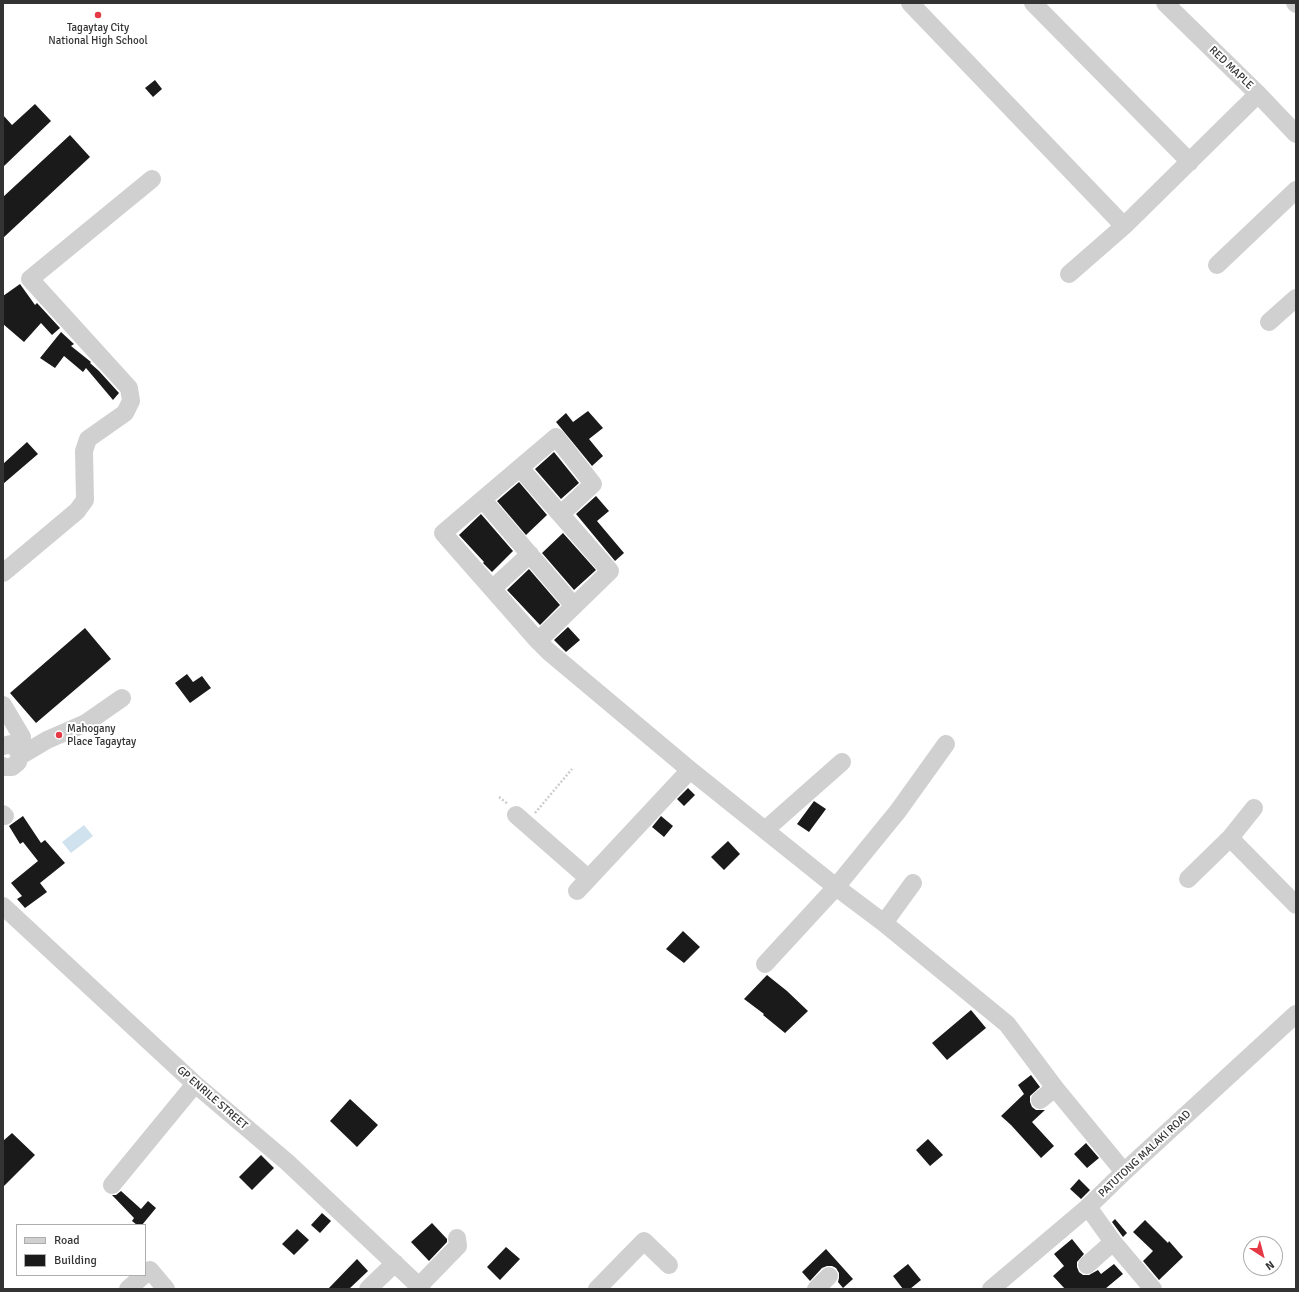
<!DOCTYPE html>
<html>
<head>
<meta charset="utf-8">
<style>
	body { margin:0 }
	#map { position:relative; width:1299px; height:1292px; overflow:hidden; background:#fff; font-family:Signika,sans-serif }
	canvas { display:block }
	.frame { position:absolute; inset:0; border:4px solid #333; pointer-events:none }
	.legend { position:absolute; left:16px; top:1224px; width:130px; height:52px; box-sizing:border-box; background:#fff; border:1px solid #adadad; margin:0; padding:5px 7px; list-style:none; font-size:12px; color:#333 }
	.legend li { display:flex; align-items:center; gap:8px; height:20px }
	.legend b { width:20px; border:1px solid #adadad }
	.north { position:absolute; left:1243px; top:1236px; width:40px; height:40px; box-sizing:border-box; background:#fff; border:1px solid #adadad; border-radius:50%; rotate:144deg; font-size:11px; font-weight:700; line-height:16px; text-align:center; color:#333 }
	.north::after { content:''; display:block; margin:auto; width:14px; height:18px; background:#e63946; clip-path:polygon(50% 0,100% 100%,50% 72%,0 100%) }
</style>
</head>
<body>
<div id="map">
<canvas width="1299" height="1292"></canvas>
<div class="frame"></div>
<ul class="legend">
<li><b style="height:5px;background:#d0d0d0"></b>Road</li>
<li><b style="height:11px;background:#1a1a1a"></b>Building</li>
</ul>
<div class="north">N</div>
</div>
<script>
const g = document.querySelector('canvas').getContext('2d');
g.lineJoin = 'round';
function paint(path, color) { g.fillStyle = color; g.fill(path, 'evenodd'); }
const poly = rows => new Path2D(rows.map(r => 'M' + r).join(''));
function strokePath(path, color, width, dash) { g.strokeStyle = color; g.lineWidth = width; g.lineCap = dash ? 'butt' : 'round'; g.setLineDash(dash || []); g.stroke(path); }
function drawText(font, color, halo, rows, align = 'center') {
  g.font = font + ' Signika,sans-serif'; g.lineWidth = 4; g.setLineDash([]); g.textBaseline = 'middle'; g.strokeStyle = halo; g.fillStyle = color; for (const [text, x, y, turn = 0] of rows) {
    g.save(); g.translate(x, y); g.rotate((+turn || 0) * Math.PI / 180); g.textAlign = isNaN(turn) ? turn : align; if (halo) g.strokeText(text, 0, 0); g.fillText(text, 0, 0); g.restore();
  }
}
const water = poly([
	[84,825,93,836,71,853,62,842]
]);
const building = poly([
	[155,80,162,89,153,97,145,88],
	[35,104,51,121,3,167,3,115,12,125],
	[70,135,90,157,3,238,3,197],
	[20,284,35,305,37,303,60,328,52,335,41,323,24,342,3,324,3,296],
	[61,332,74,344,71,346,91,362,90,363,99,371,119,393,113,400,86,368,83,372,64,356,55,368,40,358],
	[588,411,603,428,589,439,603,456,592,466,556,422,566,413,573,422],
	[27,442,38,454,3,484,3,464],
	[554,452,579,483,561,499,535,469],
	[519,482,547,515,526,535,497,501],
	[596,496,609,511,597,521,624,553,615,561,576,514],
	[481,514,513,551,492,572,483,563,484,562,459,535],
	[563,533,596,570,574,590,542,553],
	[529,569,560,605,540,625,507,590],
	[568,627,580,640,566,652,554,640],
	[85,628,111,659,36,723,10,693],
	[187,674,193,682,202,676,211,688,190,703,175,683],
	[688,788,695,795,684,806,677,799],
	[814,801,826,809,809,832,797,824],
	[23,816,41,843,45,840,65,863,40,883,47,892,25,908,17,899,22,896,11,883,38,861,23,842,20,844,9,826],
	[661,816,673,826,664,837,652,827],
	[728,841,740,854,724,870,711,857],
	[683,931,700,947,684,963,666,949],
	[767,975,787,991,808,1011,785,1033,763,1015,764,1014,744,999],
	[971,1010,986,1028,947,1060,932,1043],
	[1031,1075,1040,1087,1030,1096,1030,1102,1032,1107,1036,1110,1045,1110,1032,1122,1054,1146,1041,1158,1011,1125,1001,1116,1024,1094,1018,1085],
	[350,1099,378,1125,357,1147,330,1121],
	[12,1133,35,1155,3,1187,3,1141],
	[928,1139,943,1155,930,1166,916,1150],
	[1086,1143,1099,1158,1087,1168,1074,1154],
	[261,1155,274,1168,252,1190,239,1177],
	[1079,1179,1090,1190,1081,1199,1070,1189],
	[121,1191,141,1209,148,1201,156,1208,142,1225,137,1225,132,1221,134,1218,112,1195,116,1195],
	[322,1213,331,1221,320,1233,311,1225],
	[1115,1219,1127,1233,1123,1237,1112,1222],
	[1145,1220,1168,1243,1169,1241,1183,1257,1159,1280,1143,1261,1153,1251,1133,1232],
	[432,1223,447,1239,447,1242,429,1261,411,1242],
	[297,1229,309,1240,294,1255,282,1244],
	[1072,1239,1084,1254,1077,1262,1077,1267,1079,1272,1083,1275,1089,1275,1098,1270,1101,1274,1114,1264,1123,1274,1105,1289,1065,1289,1053,1276,1064,1266,1054,1254],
	[506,1247,520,1259,500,1280,487,1267],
	[826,1249,853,1279,843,1288,838,1282,839,1278,839,1273,836,1268,832,1266,827,1266,822,1268,810,1281,802,1272],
	[357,1259,368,1271,349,1289,328,1289],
	[908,1264,921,1280,910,1289,903,1289,893,1276]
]);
const path = poly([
	[499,797,508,804],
	[535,813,572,769]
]);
const minor = poly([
	[910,3,1124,226],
	[1033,3,1190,162],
	[1165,3,1258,94,1296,134],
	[1295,3,1296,4],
	[1217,265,1296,190],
	[1069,274,1124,226,1258,94],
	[1269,322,1296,298],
	[520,468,610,571,538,641,548,651,690,770,836,887,884,923,1007,1024,1055,1088,1124,1172],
	[483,500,574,606],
	[3,573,77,511,85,500,84,451,88,439,125,413,131,401,129,388,30,279,152,179],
	[492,589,530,554],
	[538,641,443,533,556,437,593,484,561,514],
	[3,705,22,737,17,749],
	[3,746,11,744,17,749,20,756,18,762,12,767,5,767,3,766],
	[20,756,47,740,86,723,122,698],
	[3,814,5,816],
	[516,815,588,878],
	[765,830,842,762],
	[1230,838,1296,905],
	[1188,879,1230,838,1254,808],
	[577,891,690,770],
	[3,906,195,1084,287,1162,422,1289],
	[884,923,913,883],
	[765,964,836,887,898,811,946,744],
	[1040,1100,1055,1088],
	[112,1185,195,1084],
	[1088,1207,1113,1242,1153,1289],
	[1087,1265,1113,1242],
	[150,1270,166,1289],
	[419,1286,458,1246,457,1238],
	[128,1289,144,1275],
	[368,1289,395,1263],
	[597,1289,644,1241,669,1265],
	[816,1289,829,1276],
	[991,1289,1088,1207,1124,1172,1296,1014]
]);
const markers = [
	[98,15,4,"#e63946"],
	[59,735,4,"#e63946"]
];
const poiNames = [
	["Tagaytay City",98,28],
	["National High School",98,41],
	["Mahogany",67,729,"left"],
	["Place Tagaytay",67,742,"left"]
];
const streetNames = [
	["RED MAPLE",1231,68,44],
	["GP ENRILE STREET",212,1098,41],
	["PATUTONG MALAKI ROAD",1145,1154,-43]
];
paint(water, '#cfe2ee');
paint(building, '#1a1a1a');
strokePath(path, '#cdcdcd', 2.5, [2, 2]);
strokePath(minor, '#d0d0d0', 18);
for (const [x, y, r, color] of markers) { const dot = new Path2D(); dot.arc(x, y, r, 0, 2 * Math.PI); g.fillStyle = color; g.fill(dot); strokePath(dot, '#fff', 1.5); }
drawText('11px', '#333', '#fff', poiNames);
drawText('11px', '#333', '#fff', streetNames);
</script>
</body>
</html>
